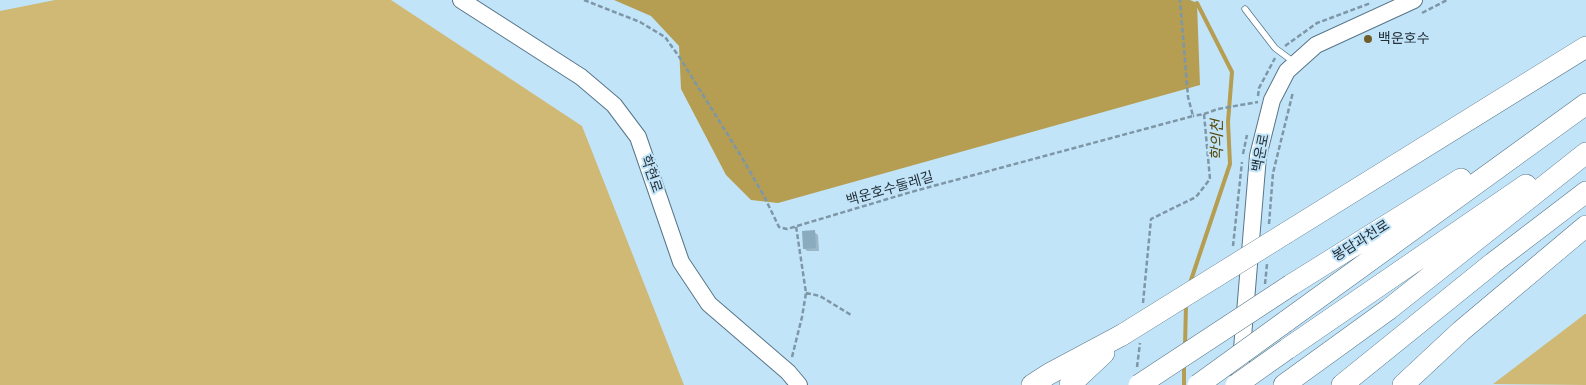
<!DOCTYPE html>
<html>
<head>
<meta charset="utf-8">
<style>
	body { margin:0 }
	canvas { display:block; background:#c2e4f9 }
</style>
</head>
<body>
<canvas width="1586" height="385"></canvas>
<script>
const g = document.querySelector('canvas').getContext('2d');
g.lineJoin = 'round';
function paint(path, color) { g.fillStyle = color; g.fill(path, 'evenodd'); }
const poly = rows => new Path2D(rows.map(r => 'M' + r).join(''));
function strokePath(path, color, width, dash) { g.strokeStyle = color; g.lineWidth = width; g.lineCap = dash ? 'butt' : 'round'; g.setLineDash(dash || []); g.stroke(path); }
function drawText(font, color, halo, rows, align = 'center') {
  g.font = font + ' Cabin,"Noto Sans KR",sans-serif'; g.lineWidth = 4; g.setLineDash([]); g.textBaseline = 'middle'; g.strokeStyle = halo; g.fillStyle = color; for (const [text, x, y, turn = 0] of rows) {
    g.save(); g.translate(x, y); g.rotate((+turn || 0) * Math.PI / 180); g.textAlign = isNaN(turn) ? turn : align; if (halo) g.strokeText(text, 0, 0); g.fillText(text, 0, 0); g.restore();
  }
}
const green = poly([
	[55,0,391,0,582,126,684,385,0,385,0,11],
	[1586,314,1586,385,1493,384,1585,314]
]);
const water = poly([
	[614,0,1190,0,1197,3,1200,85,778,203,751,200,726,175,681,89,679,46,651,16]
]);
const shadow = poly([
	[814,232,818,235,819,251,807,251,804,248]
]);
const stream = poly([
	[1190,283,1230,164,1228,122,1232,72,1197,3,1195,5],
	[1185,347,1186,304],
	[1184,385,1184,364]
]);
const building = poly([
	[815,230,816,248,803,249,802,231]
]);
const path = poly([
	[584,0,640,22,665,37,680,58,741,156,764,196,779,227,787,229,911,192,1193,116,1188,97,1180,0],
	[1422,13,1447,0],
	[1285,46,1317,23,1371,3],
	[1258,96,1259,88,1275,58],
	[1204,114,1218,109,1258,102],
	[1243,154,1247,135],
	[1269,224,1273,173,1293,92],
	[1233,246,1242,162],
	[1265,284,1267,264],
	[806,293,820,296,851,315],
	[1143,303,1151,219,1196,197,1210,179,1204,114,1193,116],
	[792,357,802,317,806,293,796,226],
	[1137,367,1140,343]
]);
const lane = poly([
	[1245,9,1275,48,1295,63]
]);
const secondary = poly([
	[461,0,581,77,614,105,638,137,681,262,709,304,788,372,799,385],
	[1239,385,1258,156,1272,100,1287,71,1316,45,1414,0]
]);
const highway = poly([
	[1286,233,1586,47],
	[1291,285,1461,179],
	[1285,322,1586,104],
	[1287,349,1526,185],
	[1032,385,1049,374,1122,335],
	[1070,385,1104,353],
	[1284,385,1389,309,1586,153],
	[1342,385,1493,263,1586,192],
	[1403,385,1461,331,1586,226]
]);
const highwayBridge = poly([
	[1122,335,1286,233],
	[1139,385,1291,285],
	[1198,385,1285,322],
	[1236,385,1287,349]
]);
const markers = [
	[1368,39,5,"#6e5e2c"]
];
const poiNames = [
	["백운호수",1378,39]
];
const streetNames = [
	["백운로",1261,153,-79],
	["학현로",651,174,71],
	["백운호수둘레길",890,189,-16],
	["봉담과천로",1361,241,-32]
];
const waterNames = [
	["학의천",1218,140,-90]
];
paint(green, '#d0b975');
paint(water, '#b59d51');
paint(shadow, '#0003');
strokePath(stream, '#b59d51', 4);
paint(building, '#8aaabe');
strokePath(lane, '#577688', 7);
strokePath(secondary, '#577688', 18);
strokePath(highway, '#577688', 22);
strokePath(path, '#7e97a7', 2.5, [5, 2.5]);
strokePath(lane, '#fff', 5.5);
strokePath(secondary, '#fff', 16);
strokePath(highway, '#fff', 21);
strokePath(highwayBridge, '#577688', 22, []);
strokePath(highwayBridge, '#fff', 21);
for (const [x, y, r, color] of markers) { const dot = new Path2D(); dot.arc(x, y, r, 0, 2 * Math.PI); g.fillStyle = color; g.fill(dot); strokePath(dot, '#c2e4f9', 2); }
drawText('14px', '#233038', '#c2e4f9', poiNames, 'left');
drawText('14px', '#233038', '#c2e4f9', streetNames);
drawText('italic 15px', '#574607', '#c2e4f9', waterNames);
</script>
</body>
</html>
